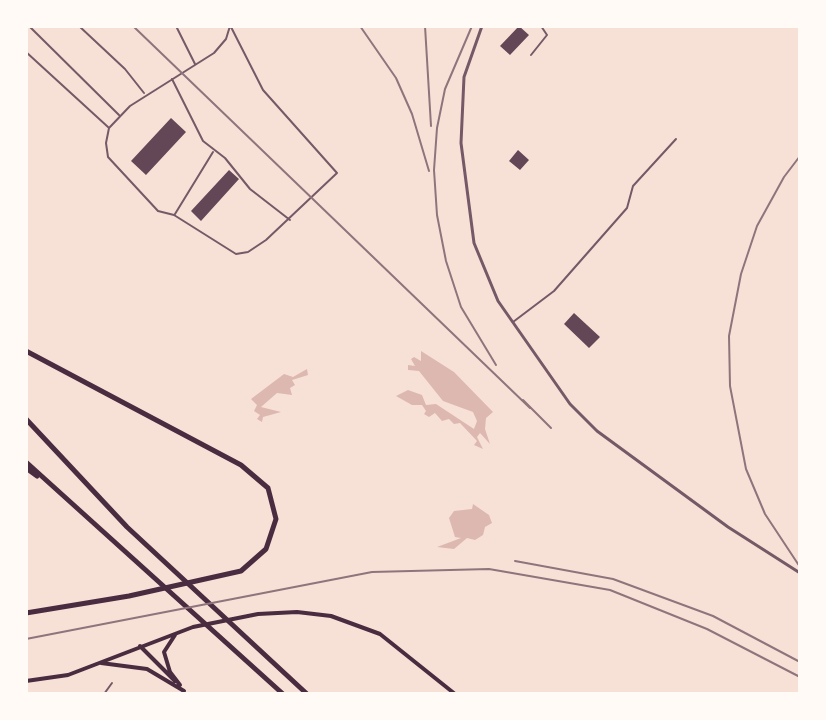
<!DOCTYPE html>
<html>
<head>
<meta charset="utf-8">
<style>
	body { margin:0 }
	#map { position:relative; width:826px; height:720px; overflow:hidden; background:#f7e1d7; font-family:Helvetica,sans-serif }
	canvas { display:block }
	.frame { position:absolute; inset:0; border:28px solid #fffaf5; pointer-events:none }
</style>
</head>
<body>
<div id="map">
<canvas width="826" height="720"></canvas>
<div class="frame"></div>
</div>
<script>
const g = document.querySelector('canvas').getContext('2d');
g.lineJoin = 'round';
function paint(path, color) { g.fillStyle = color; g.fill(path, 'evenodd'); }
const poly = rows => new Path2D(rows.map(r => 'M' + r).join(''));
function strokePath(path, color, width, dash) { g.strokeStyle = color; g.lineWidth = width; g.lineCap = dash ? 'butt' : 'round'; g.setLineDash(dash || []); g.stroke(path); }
const water = poly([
	[421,351,454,372,493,412,486,418,485,429,490,444,480,433,477,437,483,449,474,445,477,441,460,423,454,424,449,419,442,421,435,413,429,417,424,414,426,411,422,405,412,405,396,396,408,390,422,395,426,405,436,404,474,429,477,421,473,412,443,401,419,371,408,370,408,365,415,366,411,359,414,357,421,361],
	[307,369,308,375,292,380,295,385,290,388,292,395,277,393,261,407,281,412,263,417,262,422,257,419,260,415,254,411,257,405,251,399,284,374,293,377],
	[473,504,489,515,492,523,485,527,483,535,475,540,467,538,454,549,437,547,461,538,455,537,449,518,454,511,472,509]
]);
const building = poly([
	[519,26,529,35,510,55,500,46],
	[171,118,186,132,146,175,131,161],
	[518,150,529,160,520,170,509,161],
	[229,170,239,179,201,221,191,211],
	[574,313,600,337,589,348,564,324]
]);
const service = poly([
	[29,26,119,115],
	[79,26,125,69,144,93],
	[176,26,195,64],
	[230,26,226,39,214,53,130,106,109,128,106,143,108,157,158,211,174,215,236,254,248,252,266,240,337,173,263,90,231,27],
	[26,52,108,127],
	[531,55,547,35,541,26],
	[172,79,203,141,225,158,250,189,290,220],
	[175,214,213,152],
	[513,322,554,291,627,208,633,186,676,139],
	[104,694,112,683]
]);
const minor = poly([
	[482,26,464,77,461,143,474,243,498,301,570,404,597,431,728,527,800,573]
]);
const secondary = poly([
	[175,635,164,652,170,672,180,685],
	[140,646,175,681],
	[101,663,147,669,184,691],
	[26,681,68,675,193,627,258,614,297,612,331,616,380,634,455,694]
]);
const primary = poly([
	[26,419,127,527,307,694],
	[26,462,283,694],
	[26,468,37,476]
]);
const trunk = poly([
	[26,351,241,465,268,488,276,519,266,549,241,571,129,596,26,613]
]);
const rail = poly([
	[133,26,530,408],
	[360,26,396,78,412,114,429,171],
	[425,26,431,126],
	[472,26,445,89,437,128,434,170,437,215,446,261,461,307,496,365],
	[800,156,784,177,757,226,741,274,729,336,730,386,746,469,765,514,800,567],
	[523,400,551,428],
	[515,561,613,579,713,616,800,662],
	[26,639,372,572,489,569,610,590,707,629,800,677]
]);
paint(water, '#dcb8b0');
paint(building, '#644757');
strokePath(service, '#755966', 2);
strokePath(minor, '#755966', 3);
strokePath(secondary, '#4a2c40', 4);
strokePath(primary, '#4a2c40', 5);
strokePath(trunk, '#4a2c40', 5);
strokePath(rail, '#8f747c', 2);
</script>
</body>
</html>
